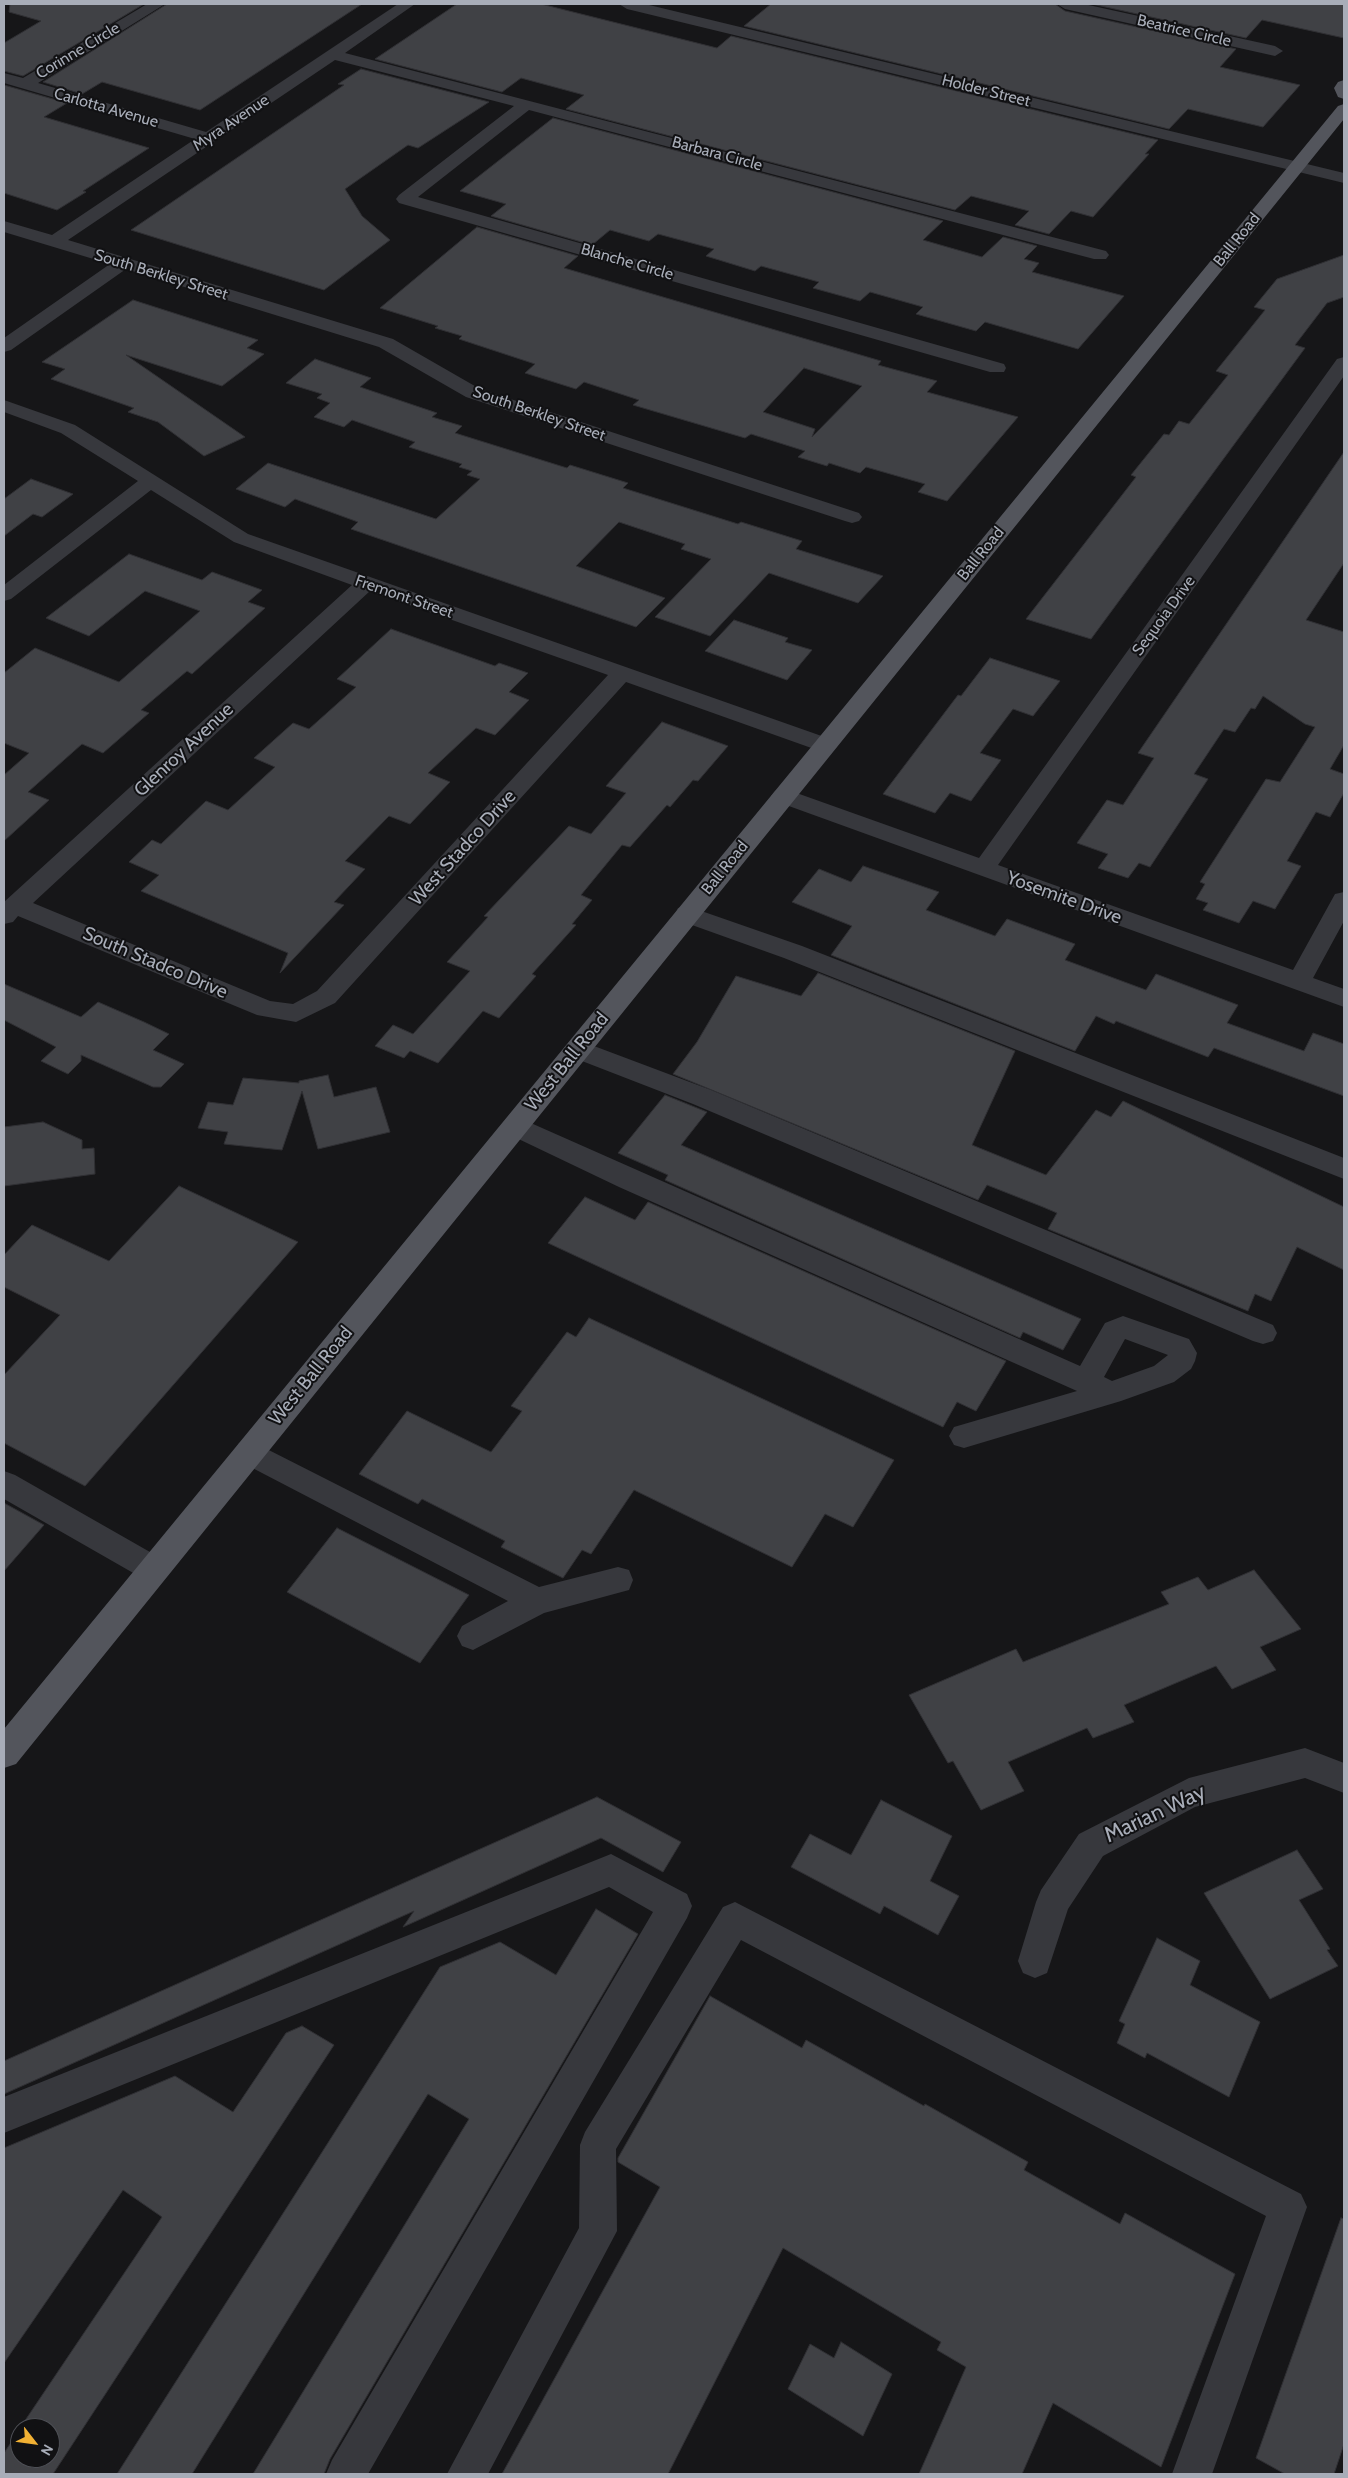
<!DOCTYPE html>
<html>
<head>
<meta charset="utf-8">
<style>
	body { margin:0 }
	#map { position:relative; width:1348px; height:2478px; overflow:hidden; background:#161618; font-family:Cabin,sans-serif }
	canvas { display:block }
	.frame { position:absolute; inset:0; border:5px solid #a8adb8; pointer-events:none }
	.north { position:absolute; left:10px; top:2418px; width:50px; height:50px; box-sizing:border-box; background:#111113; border:1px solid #4d4f55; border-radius:50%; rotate:120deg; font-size:14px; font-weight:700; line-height:20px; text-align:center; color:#a8adb8 }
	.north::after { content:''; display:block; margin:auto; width:18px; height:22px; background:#f2b134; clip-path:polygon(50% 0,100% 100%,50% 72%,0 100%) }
</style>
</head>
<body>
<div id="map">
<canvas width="1348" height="2478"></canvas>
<div class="frame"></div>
<div class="north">N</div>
</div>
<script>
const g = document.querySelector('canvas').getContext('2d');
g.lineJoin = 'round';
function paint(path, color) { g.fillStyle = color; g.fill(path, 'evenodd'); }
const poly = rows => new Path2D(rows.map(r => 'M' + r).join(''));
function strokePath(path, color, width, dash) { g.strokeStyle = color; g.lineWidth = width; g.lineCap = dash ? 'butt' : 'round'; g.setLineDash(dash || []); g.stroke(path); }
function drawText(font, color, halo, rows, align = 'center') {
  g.font = font + ' Cabin,sans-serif'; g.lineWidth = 4; g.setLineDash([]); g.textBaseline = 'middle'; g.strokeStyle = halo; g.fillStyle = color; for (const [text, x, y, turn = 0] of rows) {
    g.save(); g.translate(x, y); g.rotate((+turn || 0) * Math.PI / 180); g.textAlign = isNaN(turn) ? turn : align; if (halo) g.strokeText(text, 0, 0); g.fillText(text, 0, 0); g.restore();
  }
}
const building = poly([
	[10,4,144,4,23,76,4,71,4,43,41,21,9,12,10,4],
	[167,4,362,4,200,110,102,82,82,94,43,82,167,4],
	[457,4,541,4,717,48,731,36,1158,140,1145,154,1149,154,1093,217,1071,211,1049,234,1015,225,1029,211,971,196,955,210,566,109,584,95,521,78,502,92,375,59,457,4],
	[771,4,1055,4,1065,11,1236,49,1220,67,1300,85,1263,127,1188,109,1169,129,744,26,771,4],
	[1092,4,1344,4,1344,38,1262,20,1246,38,1092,4],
	[361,69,489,102,418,148,408,145,345,189,362,216,390,240,324,290,131,230,344,85,338,84,361,69],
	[4,85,67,103,44,117,149,148,83,191,86,192,57,210,4,193,4,85],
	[553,118,943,221,923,240,982,257,1003,237,1037,246,1024,259,1039,263,1032,272,1124,296,1078,349,985,322,976,331,916,314,923,307,870,292,860,301,813,288,819,282,761,266,755,271,706,256,714,249,658,234,649,241,610,230,592,245,491,216,506,204,460,191,553,118],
	[477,227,578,256,564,268,881,361,878,365,937,381,927,392,1018,417,947,501,918,492,925,484,866,467,860,473,829,463,827,466,798,457,805,451,751,434,745,438,633,405,639,400,584,382,576,389,525,373,535,364,459,339,462,336,435,328,438,326,380,308,477,227],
	[804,368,862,386,812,437,815,429,763,412,804,368],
	[1344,255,1344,297,1327,303,1295,345,1305,348,1091,639,1026,619,1136,477,1131,475,1164,434,1169,435,1179,421,1189,424,1228,375,1216,371,1265,310,1254,307,1277,279,1344,255],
	[133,300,258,340,247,348,264,354,222,386,126,355,245,437,204,456,158,422,128,412,134,408,51,379,65,369,42,362,133,300],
	[315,359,371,378,360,387,437,413,432,417,462,426,455,433,567,468,570,465,628,483,623,488,738,524,741,522,802,541,796,549,883,576,858,603,769,573,710,636,655,617,711,559,681,549,685,544,619,522,576,566,665,598,636,627,351,529,358,522,295,499,285,507,236,489,268,463,436,519,480,479,467,475,472,471,459,467,462,464,409,447,415,442,352,420,344,427,314,417,330,403,317,398,322,394,286,383,315,359],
	[1344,452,1344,563,1306,620,1344,632,1344,745,1330,769,1344,774,1344,793,1330,817,1316,812,1287,861,1301,866,1275,909,1253,901,1239,923,1203,910,1208,903,1196,899,1205,884,1200,882,1266,779,1280,782,1315,727,1305,724,1263,696,1255,709,1251,708,1235,732,1224,729,1194,774,1208,779,1150,867,1139,863,1128,878,1098,868,1108,854,1077,843,1107,800,1123,805,1154,758,1138,753,1344,452],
	[31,479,73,494,42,517,33,514,4,536,4,499,31,479],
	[129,554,202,580,212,572,262,590,248,602,265,608,192,674,187,671,141,710,149,713,103,753,82,744,28,792,49,800,4,841,4,775,29,753,4,743,4,673,35,648,119,682,200,611,145,591,89,636,46,618,129,554],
	[734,620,788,638,785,642,812,650,787,680,705,651,734,620],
	[391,629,495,666,499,663,528,673,509,692,529,700,495,735,476,728,428,773,450,782,410,824,389,816,345,861,365,869,334,902,344,905,280,973,288,953,141,891,159,875,129,862,152,840,161,844,206,801,228,810,275,767,254,758,293,723,309,729,356,687,337,679,391,629],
	[990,658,1060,681,1033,716,1013,709,980,753,1001,760,971,801,950,793,935,813,883,794,958,695,961,696,990,658],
	[662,722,728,746,698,781,693,780,670,807,667,805,630,847,622,845,581,895,592,900,572,924,576,925,532,974,536,976,499,1018,483,1011,438,1063,410,1051,404,1058,375,1046,393,1025,413,1034,470,971,447,962,488,917,484,916,569,826,591,834,626,793,606,786,662,722],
	[863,866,939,892,926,910,995,936,1007,919,1075,944,1065,960,1146,990,1156,974,1238,1005,1227,1023,1304,1051,1313,1033,1344,1044,1344,1096,1214,1048,1208,1057,1116,1021,1114,1024,1096,1016,1075,1051,831,955,852,926,792,902,819,869,851,882,863,866],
	[818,973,1015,1051,972,1145,1046,1175,1096,1110,1111,1117,1123,1101,1344,1207,1344,1270,1297,1247,1271,1301,1255,1294,1248,1311,1048,1229,1057,1213,1043,1207,987,1185,978,1200,673,1074,697,1042,736,976,801,996,818,973],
	[4,984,81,1017,98,1002,144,1022,169,1034,153,1050,184,1064,161,1087,153,1087,81,1055,81,1061,68,1074,41,1061,56,1047,4,1020,4,984],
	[328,1075,334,1097,376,1087,390,1132,318,1149,302,1091,282,1150,224,1144,228,1132,198,1128,208,1102,233,1105,243,1078,299,1083,299,1081,328,1075],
	[665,1095,707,1112,681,1145,1081,1319,1063,1350,1023,1332,1020,1338,665,1180,668,1175,618,1153,665,1095],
	[43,1122,82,1140,82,1149,94,1148,95,1174,4,1186,4,1127,43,1122],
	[179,1186,298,1242,85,1486,4,1443,4,1375,60,1315,4,1287,4,1255,32,1225,109,1261,179,1186],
	[585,1197,635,1220,648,1202,1006,1361,976,1411,957,1402,943,1427,548,1243,585,1197],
	[589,1318,894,1460,853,1527,825,1514,792,1567,634,1490,591,1554,582,1550,563,1578,501,1547,505,1541,422,1499,418,1504,359,1474,407,1411,491,1452,522,1411,511,1406,567,1332,576,1337,589,1318],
	[4,1503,44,1525,4,1571,4,1503],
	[337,1528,469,1595,420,1663,287,1592,337,1528],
	[1254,1570,1301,1629,1260,1647,1276,1670,1232,1689,1216,1666,1124,1705,1134,1722,1093,1738,1087,1728,1008,1762,1024,1791,981,1810,953,1761,948,1763,909,1695,1016,1649,1023,1662,1169,1604,1161,1592,1198,1577,1208,1590,1254,1570],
	[597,1797,681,1842,663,1872,601,1838,403,1927,414,1911,4,2094,4,2061,597,1797],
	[881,1800,952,1836,930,1881,959,1896,938,1935,884,1906,880,1914,791,1867,810,1834,851,1855,881,1800],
	[1297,1850,1323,1889,1299,1900,1330,1949,1327,1950,1338,1966,1270,1999,1204,1893,1297,1850],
	[596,1909,638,1934,330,2459,324,2474,253,2474,469,2119,428,2094,192,2474,117,2474,440,1967,500,1942,556,1975,596,1909],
	[1157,1938,1200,1961,1190,1985,1260,2022,1229,2097,1147,2053,1145,2058,1117,2043,1125,2024,1119,2021,1157,1938],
	[710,1996,802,2048,806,2040,924,2106,925,2104,1028,2162,1024,2170,1120,2224,1125,2213,1235,2274,1161,2467,1053,2403,1022,2474,919,2474,966,2367,937,2350,941,2342,783,2248,668,2474,502,2474,660,2187,618,2162,618,2158,710,1996],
	[302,2026,334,2045,53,2474,4,2474,4,2453,20,2429,20,2458,50,2458,50,2428,20,2428,162,2217,123,2190,4,2363,4,2148,175,2076,233,2112,286,2033,302,2026],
	[1341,2218,1344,2219,1344,2444,1334,2474,1285,2474,1256,2458,1341,2218],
	[841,2342,892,2374,863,2436,788,2389,810,2344,834,2358,841,2342]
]);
const minor = poly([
	[147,4,165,4,38,83,206,132,398,4,415,4,345,53,1106,251,1109,255,1106,259,1094,259,529,110,418,197,1004,364,1006,368,1004,372,990,372,399,203,396,199,399,195,514,106,335,60,68,240,393,339,480,389,859,513,862,517,859,521,852,523,845,521,466,397,379,347,126,269,11,350,4,352,4,338,110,264,4,232,4,221,52,235,195,139,4,83,4,73,23,78,147,4],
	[619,4,645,4,1344,173,1344,183,627,9,619,4],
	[1057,4,1084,4,1275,46,1283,51,1275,56,1065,9,1057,4],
	[1344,357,1344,376,998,865,1293,970,1335,894,1344,892,1344,921,1313,978,1344,989,1344,1007,775,801,771,796,775,791,783,788,791,791,979,858,1337,359,1344,357],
	[4,400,75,425,248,534,833,740,836,745,833,750,825,752,817,750,626,682,335,1003,296,1022,257,1015,18,916,13,922,4,924,4,902,352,585,234,542,151,490,11,599,4,601,4,585,138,481,61,433,4,412,4,400],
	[370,591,608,675,317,991,293,1004,270,1001,33,903,370,591],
	[687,906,802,946,1344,1158,1344,1179,784,958,678,920,675,914,678,908,687,906],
	[578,1040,711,1090,1273,1325,1277,1333,1273,1341,1263,1344,1253,1341,693,1104,569,1056,565,1049,569,1042,578,1040],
	[515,1116,1080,1366,1105,1323,1123,1316,1189,1339,1197,1353,1195,1361,1191,1369,1174,1382,1121,1401,964,1448,954,1445,949,1436,954,1427,1077,1391,619,1187,506,1133,502,1126,506,1119,515,1116],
	[1125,1339,1168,1355,1154,1366,1112,1381,1104,1377,1125,1339],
	[249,1440,539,1587,618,1567,629,1570,633,1580,629,1590,544,1613,473,1650,462,1646,457,1636,462,1626,508,1601,239,1461,234,1452,239,1443,249,1440],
	[4,1471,15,1475,164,1560,168,1569,164,1578,153,1582,142,1578,4,1499,4,1471],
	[1305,1748,1344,1763,1344,1793,1305,1778,1195,1807,1103,1856,1068,1909,1047,1973,1035,1978,1023,1973,1018,1961,1036,1902,1041,1890,1079,1834,1189,1778,1305,1748],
	[611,1854,687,1894,692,1906,687,1918,368,2474,326,2474,332,2460,653,1912,609,1887,4,2133,4,2097,611,1854],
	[735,1902,1301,2194,1307,2207,1212,2474,1172,2474,1266,2216,741,1940,616,2149,617,2231,488,2474,447,2474,579,2228,580,2145,585,2132,723,1907,735,1902]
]);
const major = poly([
	[1344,80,1344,99,1338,97,1334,88,1338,82,1344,80],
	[1344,104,1344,119,16,1764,4,1768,4,1729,1338,106,1344,104]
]);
const farStreetnames = [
	["Beatrice Circle",1184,31,13],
	["Corinne Circle",78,51,-31],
	["Holder Street",986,91,14],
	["Carlotta Avenue",106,108,16],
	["Myra Avenue",231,123,-34],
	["Barbara Circle",717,154,15],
	["Ball Road",1237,240,-51],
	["Blanche Circle",627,262,16],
	["South Berkley Street",161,275,17],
	["South Berkley Street",539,414,19],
	["Ball Road",981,554,-51],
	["Fremont Street",404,597,19],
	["Sequoia Drive",1164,616,-54],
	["Ball Road",725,868,-51]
];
const streetNames = [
	["Glenroy Avenue",184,750,-43],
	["West Stadco Drive",463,848,-48],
	["Yosemite Drive",1064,898,20],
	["South Stadco Drive",155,963,23],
	["West Ball Road",567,1062,-51],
	["West Ball Road",311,1376,-51]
];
const nearStreetnames = [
	["Marian Way",1155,1814,-25]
];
paint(building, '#404145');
strokePath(building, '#303034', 1);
paint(minor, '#37383d');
paint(major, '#53555c');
drawText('16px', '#a8adb8', '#111113', farStreetnames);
drawText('19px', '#a8adb8', '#111113', streetNames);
drawText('22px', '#a8adb8', '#111113', nearStreetnames);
</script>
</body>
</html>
